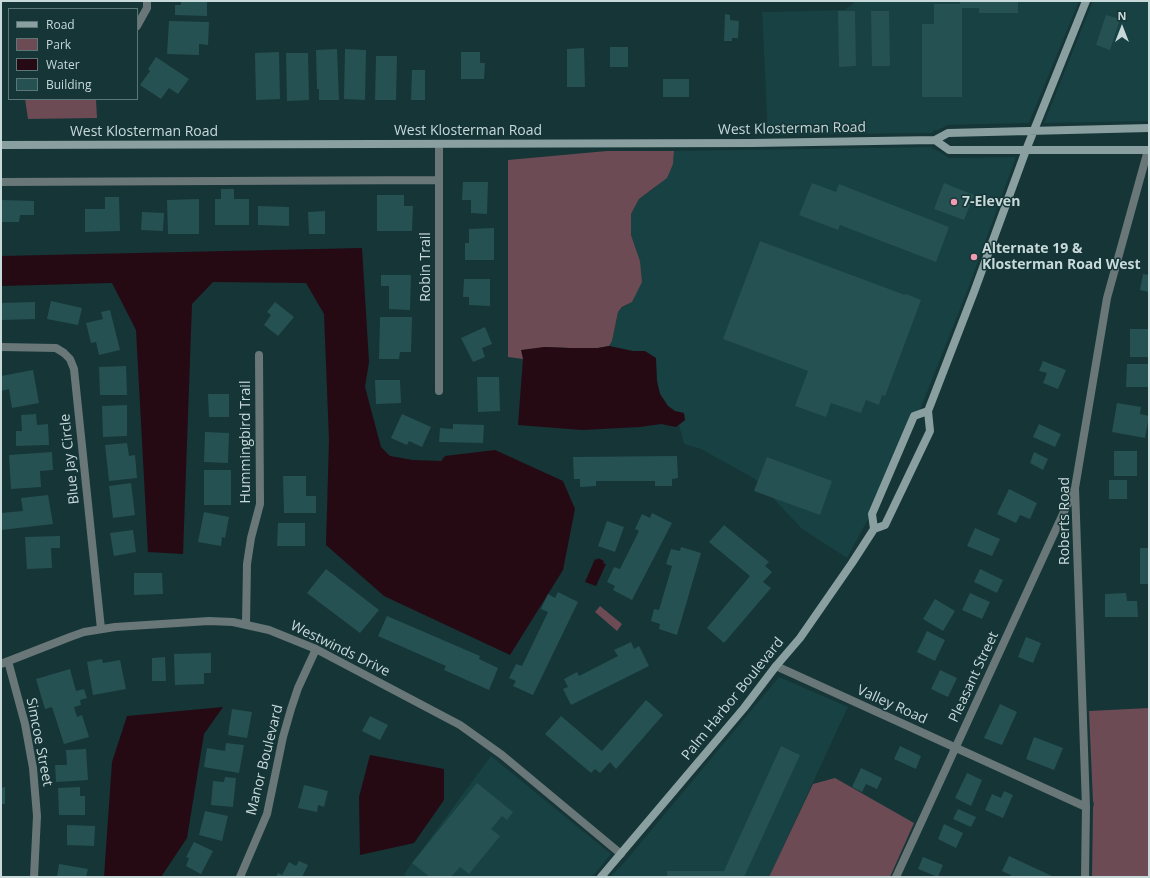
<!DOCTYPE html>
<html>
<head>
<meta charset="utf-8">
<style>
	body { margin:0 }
	#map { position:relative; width:1150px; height:878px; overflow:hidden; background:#163537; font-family:"Open Sans",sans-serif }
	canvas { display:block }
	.frame { position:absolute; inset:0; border:2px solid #c8d9da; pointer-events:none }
	.legend { position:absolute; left:8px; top:8px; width:130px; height:92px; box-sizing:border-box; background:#163537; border:1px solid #5d7778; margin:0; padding:5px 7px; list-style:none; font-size:12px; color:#c8d9da }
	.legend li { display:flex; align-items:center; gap:8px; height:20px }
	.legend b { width:20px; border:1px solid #5d7778 }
	.north { position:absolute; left:1102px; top:8px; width:40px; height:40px; -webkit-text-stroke:3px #163537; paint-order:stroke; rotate:0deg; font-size:11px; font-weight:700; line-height:16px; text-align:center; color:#c8d9da }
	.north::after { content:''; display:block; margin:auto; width:14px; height:18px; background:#c8d9da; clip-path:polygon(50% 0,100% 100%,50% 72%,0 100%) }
</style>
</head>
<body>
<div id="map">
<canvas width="1150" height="878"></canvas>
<div class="frame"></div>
<ul class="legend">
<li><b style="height:5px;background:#899fa0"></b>Road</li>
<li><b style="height:11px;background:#6c4b54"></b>Park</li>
<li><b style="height:11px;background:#250a13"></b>Water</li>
<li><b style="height:11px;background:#265153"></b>Building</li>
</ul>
<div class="north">N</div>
</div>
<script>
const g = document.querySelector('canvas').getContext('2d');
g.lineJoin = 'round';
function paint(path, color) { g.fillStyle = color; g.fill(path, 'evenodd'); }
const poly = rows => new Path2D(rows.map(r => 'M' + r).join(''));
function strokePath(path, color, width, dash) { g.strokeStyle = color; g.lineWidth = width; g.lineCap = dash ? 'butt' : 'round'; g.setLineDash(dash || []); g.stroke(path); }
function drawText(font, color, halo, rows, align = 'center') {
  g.font = font + ' "Open Sans",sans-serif'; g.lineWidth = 3; g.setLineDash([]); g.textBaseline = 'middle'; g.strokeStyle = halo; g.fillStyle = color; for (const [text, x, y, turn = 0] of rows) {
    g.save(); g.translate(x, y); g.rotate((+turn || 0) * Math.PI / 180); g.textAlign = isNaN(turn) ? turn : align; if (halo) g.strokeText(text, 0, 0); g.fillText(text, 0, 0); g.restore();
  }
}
const built = poly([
	[856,1,1079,1,1029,123,948,125,936,131,934,130,932,133,768,135,762,12,845,10],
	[1093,1,1149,1,1149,121,1044,123],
	[932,147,933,150,935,149,949,158,1016,157,968,289,914,425,883,491,847,558,802,529,755,479,701,449,684,444,679,425,685,420,668,406,660,394,657,381,656,367,645,351,633,351,609,346,612,341,618,312,622,308,632,302,640,261,631,235,631,214,639,199,655,188,673,164,674,151],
	[779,677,848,707,769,877,610,877,623,864],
	[491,756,611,854,592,877,406,877,404,874]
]);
const green = poly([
	[25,99,96,99,97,118,28,119],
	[607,151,674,151,673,164,667,178,639,199,631,214,631,235,640,261,642,282,632,302,622,307,618,312,612,341,609,346,598,348,570,348,544,347,523,359,508,357,508,160],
	[600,606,622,624,617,631,595,612],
	[1149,708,1149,877,1092,877,1093,808,1094,803,1093,802,1089,711],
	[835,778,914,823,890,877,769,877,813,784]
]);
const water = poly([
	[362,248,369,362,365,387,381,447,390,456,413,460,441,461,445,456,495,450,563,481,575,509,563,570,510,655,384,596,326,545,329,440,324,314,306,283,213,282,192,304,183,554,148,552,136,330,112,283,1,286,1,256],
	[609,346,633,351,645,351,656,358,657,381,660,394,668,406,675,411,684,413,685,420,676,427,661,424,640,427,582,430,518,425,523,359,521,350,544,347,570,348,598,348],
	[598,558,604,561,603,563,606,564,596,586,585,582,595,559,597,560],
	[223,707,204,734,187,838,161,877,104,877,112,762,127,716],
	[370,755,444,769,444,800,414,843,360,855,359,797]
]);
const building = poly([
	[181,1,207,1,207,16,175,15,175,5,181,5],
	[960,1,1018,1,1018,13,979,13,979,8,962,8,962,97,922,97,922,24,934,24,934,4,960,4],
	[838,11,855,11,856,66,839,67],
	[871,11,889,11,890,66,872,66],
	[725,14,730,15,730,20,739,21,738,38,732,38,732,41,724,41],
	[1106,15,1120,19,1110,50,1096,45],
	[169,21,209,22,208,45,199,44,199,55,167,54],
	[610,47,628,47,628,67,610,67],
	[584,48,585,87,567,87,567,49],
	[337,49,339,100,319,100,319,89,317,89,316,50],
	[345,49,366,50,365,100,344,99],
	[279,52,280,99,256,100,255,53],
	[461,52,480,52,480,63,485,63,484,79,461,79],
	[286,53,308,53,309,100,287,101],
	[376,56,397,56,396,100,375,100],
	[156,57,189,79,178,94,169,88,161,99,140,85,150,71,148,69],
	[412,70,425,70,425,100,411,100],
	[663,79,689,79,689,97,663,97],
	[463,182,488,182,487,214,471,213,471,200,462,200],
	[812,183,836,192,839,184,949,227,936,262,840,225,838,230,799,215],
	[944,183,974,195,964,220,934,209],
	[221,189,234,189,234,199,249,199,249,225,215,225,215,199,221,199],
	[377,195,404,195,404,206,413,206,412,231,377,231],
	[105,197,119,197,120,231,85,232,85,209,105,209],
	[199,199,199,234,168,234,167,200],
	[1,200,34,201,34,215,20,215,19,222,1,222],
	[258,206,289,207,289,226,258,225],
	[325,211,325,234,309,234,308,212],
	[142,212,164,213,163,231,141,230],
	[494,228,494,260,465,260,465,243,469,243,469,229],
	[760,241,905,295,906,294,921,300,885,396,882,395,879,405,866,400,861,413,831,403,826,417,795,406,808,371,723,339],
	[1143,274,1149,275,1149,292,1140,290],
	[381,275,411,275,410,310,389,309,389,286,381,286],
	[464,279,490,279,490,306,469,305,469,297,463,297],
	[51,301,82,308,78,325,47,319],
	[35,302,35,319,1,320,1,303],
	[275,302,294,317,278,336,264,325,271,315,267,312],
	[110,310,120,350,99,355,96,342,91,343,86,323,103,319,101,312],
	[380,317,412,317,411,352,400,352,399,359,379,359],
	[485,327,492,344,482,348,485,357,473,362,461,338],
	[1130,329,1149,329,1149,357,1130,357],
	[1043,361,1066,370,1058,389,1043,383,1047,373,1039,371],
	[1127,364,1149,364,1149,387,1126,387],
	[126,366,127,395,100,395,99,367],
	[33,370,39,403,12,408,9,389,1,391,1,376],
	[477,377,499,377,500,411,478,412],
	[375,380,400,380,401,403,376,404],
	[208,394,229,394,229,417,209,417],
	[1117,403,1141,407,1140,414,1149,416,1145,438,1112,432],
	[127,405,127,436,103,437,102,406],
	[36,414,37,425,48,424,49,445,16,446,16,431,22,431,21,415],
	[402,414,431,427,422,447,409,441,407,445,391,438],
	[453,424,484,425,483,443,439,442,440,428,453,429],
	[1039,424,1061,434,1055,447,1033,437],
	[205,432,229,433,228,463,204,462],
	[127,443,129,456,135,455,137,478,109,481,105,445],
	[1114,451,1137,451,1137,476,1114,476],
	[52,452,53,470,40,471,41,487,11,489,9,455],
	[1034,452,1048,459,1043,470,1030,463],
	[677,456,678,478,672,479,672,486,655,486,655,481,596,481,596,486,580,487,580,479,574,479,573,457],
	[767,457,832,481,820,515,754,491],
	[204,470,231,470,231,505,204,505],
	[283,476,306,476,306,496,316,496,316,513,284,513],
	[1109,480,1127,480,1127,499,1109,499],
	[131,483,135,515,113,518,109,486],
	[1009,489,1037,503,1030,519,1020,515,1016,523,997,514],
	[48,495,53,524,1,530,1,513,23,511,21,498],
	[204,512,229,517,225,538,222,537,221,546,198,542],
	[652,513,672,523,632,600,613,590,615,586,607,582,614,567,620,569,639,531,635,529,642,514,650,518],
	[607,521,624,527,615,552,598,546],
	[278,523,305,523,305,546,277,546],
	[724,525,769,562,765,566,772,572,763,582,771,588,724,643,707,628,750,576,709,542],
	[975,528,1000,539,992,556,967,546],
	[133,530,136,552,114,556,110,533],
	[60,536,60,548,51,548,52,568,27,569,25,537],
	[681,547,701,553,677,635,659,629,660,624,651,621,654,609,659,610,672,566,666,564,671,549,680,551],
	[1140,548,1149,548,1149,584,1140,584],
	[326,569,379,610,360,633,307,593],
	[980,569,1003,580,997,593,974,582],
	[134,573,162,573,163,594,134,595],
	[558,592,578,602,533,695,513,686,516,681,509,678,516,664,522,666,548,612,541,609,548,594,555,598],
	[970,593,990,602,982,619,962,610],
	[1126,593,1127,601,1137,601,1138,617,1105,617,1105,594],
	[935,599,955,611,943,631,923,619],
	[387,616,480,656,479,659,498,668,489,690,444,670,446,666,378,636],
	[927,631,945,640,935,661,917,652],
	[1026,637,1041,643,1033,663,1018,657],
	[631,642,634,649,639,646,649,666,571,705,563,689,568,687,564,679,577,672,579,676,618,656,614,650],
	[211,653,211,673,204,673,204,684,175,685,174,654],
	[165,657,166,681,152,681,152,658],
	[102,659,103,663,120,660,126,689,93,695,87,662],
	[70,669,76,691,84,689,87,698,80,700,81,705,74,707,77,717,82,715,89,737,64,744,52,707,45,709,36,679],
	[940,670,957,678,948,697,931,689],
	[646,700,663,715,616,769,610,762,600,773,595,769,591,773,545,734,561,716,602,751],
	[1000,704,1017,712,1002,745,984,738],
	[232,709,252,712,247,738,228,735],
	[370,716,388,725,380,740,362,731],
	[1034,737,1063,748,1054,770,1026,759],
	[226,743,244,745,239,773,204,767,207,748,225,751],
	[781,746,800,755,744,877,667,877,667,871,724,871],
	[900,746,921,756,916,769,894,759],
	[86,749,88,780,56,782,55,765,67,765,66,750],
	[861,768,882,778,877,789,866,784,862,792,852,787],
	[967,773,982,780,971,806,955,798],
	[225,777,236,778,233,807,211,805,213,781,224,782],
	[477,783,513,812,507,820,502,816,491,829,500,836,469,874,460,867,451,877,430,877,412,863],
	[304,785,328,791,324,807,318,805,317,812,298,808],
	[5,787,5,804,1,804,1,788],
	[80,787,80,796,85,796,85,815,59,815,58,788],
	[1004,791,1013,795,1003,818,985,810,992,794,1001,798],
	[958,809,976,817,971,827,953,819],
	[205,811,228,816,222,841,199,835],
	[944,824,963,833,956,848,938,839],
	[67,825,95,826,94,846,67,845],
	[194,842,213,851,201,874,186,866,189,858,186,857],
	[1009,856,1052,876,1052,877,1010,877,1011,875,1002,871],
	[923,857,943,865,938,877,918,869],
	[299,861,308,865,302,877,276,877,278,873,282,875,289,862,296,866],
	[59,864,88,869,86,877,57,877]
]);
const street = poly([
	[137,26,147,8,147,1],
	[1,182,439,180],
	[1,347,56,348,64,353,70,359,74,369,101,629],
	[439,391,439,144],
	[246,624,247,564,251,538,260,504,259,355],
	[8,661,25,724,33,768,37,816,34,877],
	[1,664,70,637,84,632,115,627,209,621,233,622,269,630,316,649,460,725,502,755,621,854],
	[776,666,1086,807],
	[240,877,267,814,283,737,291,709,298,688,316,649],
	[896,877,1074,490],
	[1085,877,1086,807,1075,488,1107,298,1148,150]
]);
const secondary = poly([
	[935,140,949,150,1149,150],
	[1,145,752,143,935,140,948,133,1149,128],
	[874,529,872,514,914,416,928,411],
	[601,877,744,708,776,666,800,638,852,563,874,529,885,525,930,431,928,411,974,292,1026,150,1086,1]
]);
const markers = [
	[954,202,4,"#f19ab2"],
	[974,257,4,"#f19ab2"]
];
const streetNames = [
	["West Klosterman Road",792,129,-1],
	["West Klosterman Road",468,131],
	["West Klosterman Road",144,132],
	["Robin Trail",426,267,-90],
	["Hummingbird Trail",246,442,-90],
	["Blue Jay Circle",70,459,-96],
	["Roberts Road",1065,521,-90],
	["Westwinds Drive",340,649,26],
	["Pleasant Street",974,677,-65],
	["Palm Harbor Boulevard",733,699,-51],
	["Valley Road",892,705,24],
	["Simcoe Street",39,742,79],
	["Manor Boulevard",265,760,-76]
];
const poiNames = [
	["7-Eleven",962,202],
	["Alternate 19 &",982,249],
	["Klosterman Road West",982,265]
];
paint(built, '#174143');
paint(green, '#6c4b54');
paint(water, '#250a13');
paint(building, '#265153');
strokePath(street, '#697778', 8);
strokePath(secondary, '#899fa0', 8);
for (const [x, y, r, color] of markers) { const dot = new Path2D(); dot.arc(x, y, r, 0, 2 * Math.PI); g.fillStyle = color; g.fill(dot); strokePath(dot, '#163537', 1.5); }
drawText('14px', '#c8d9da', '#163537', streetNames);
drawText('bold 14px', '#c8d9da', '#163537', poiNames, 'left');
</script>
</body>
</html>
